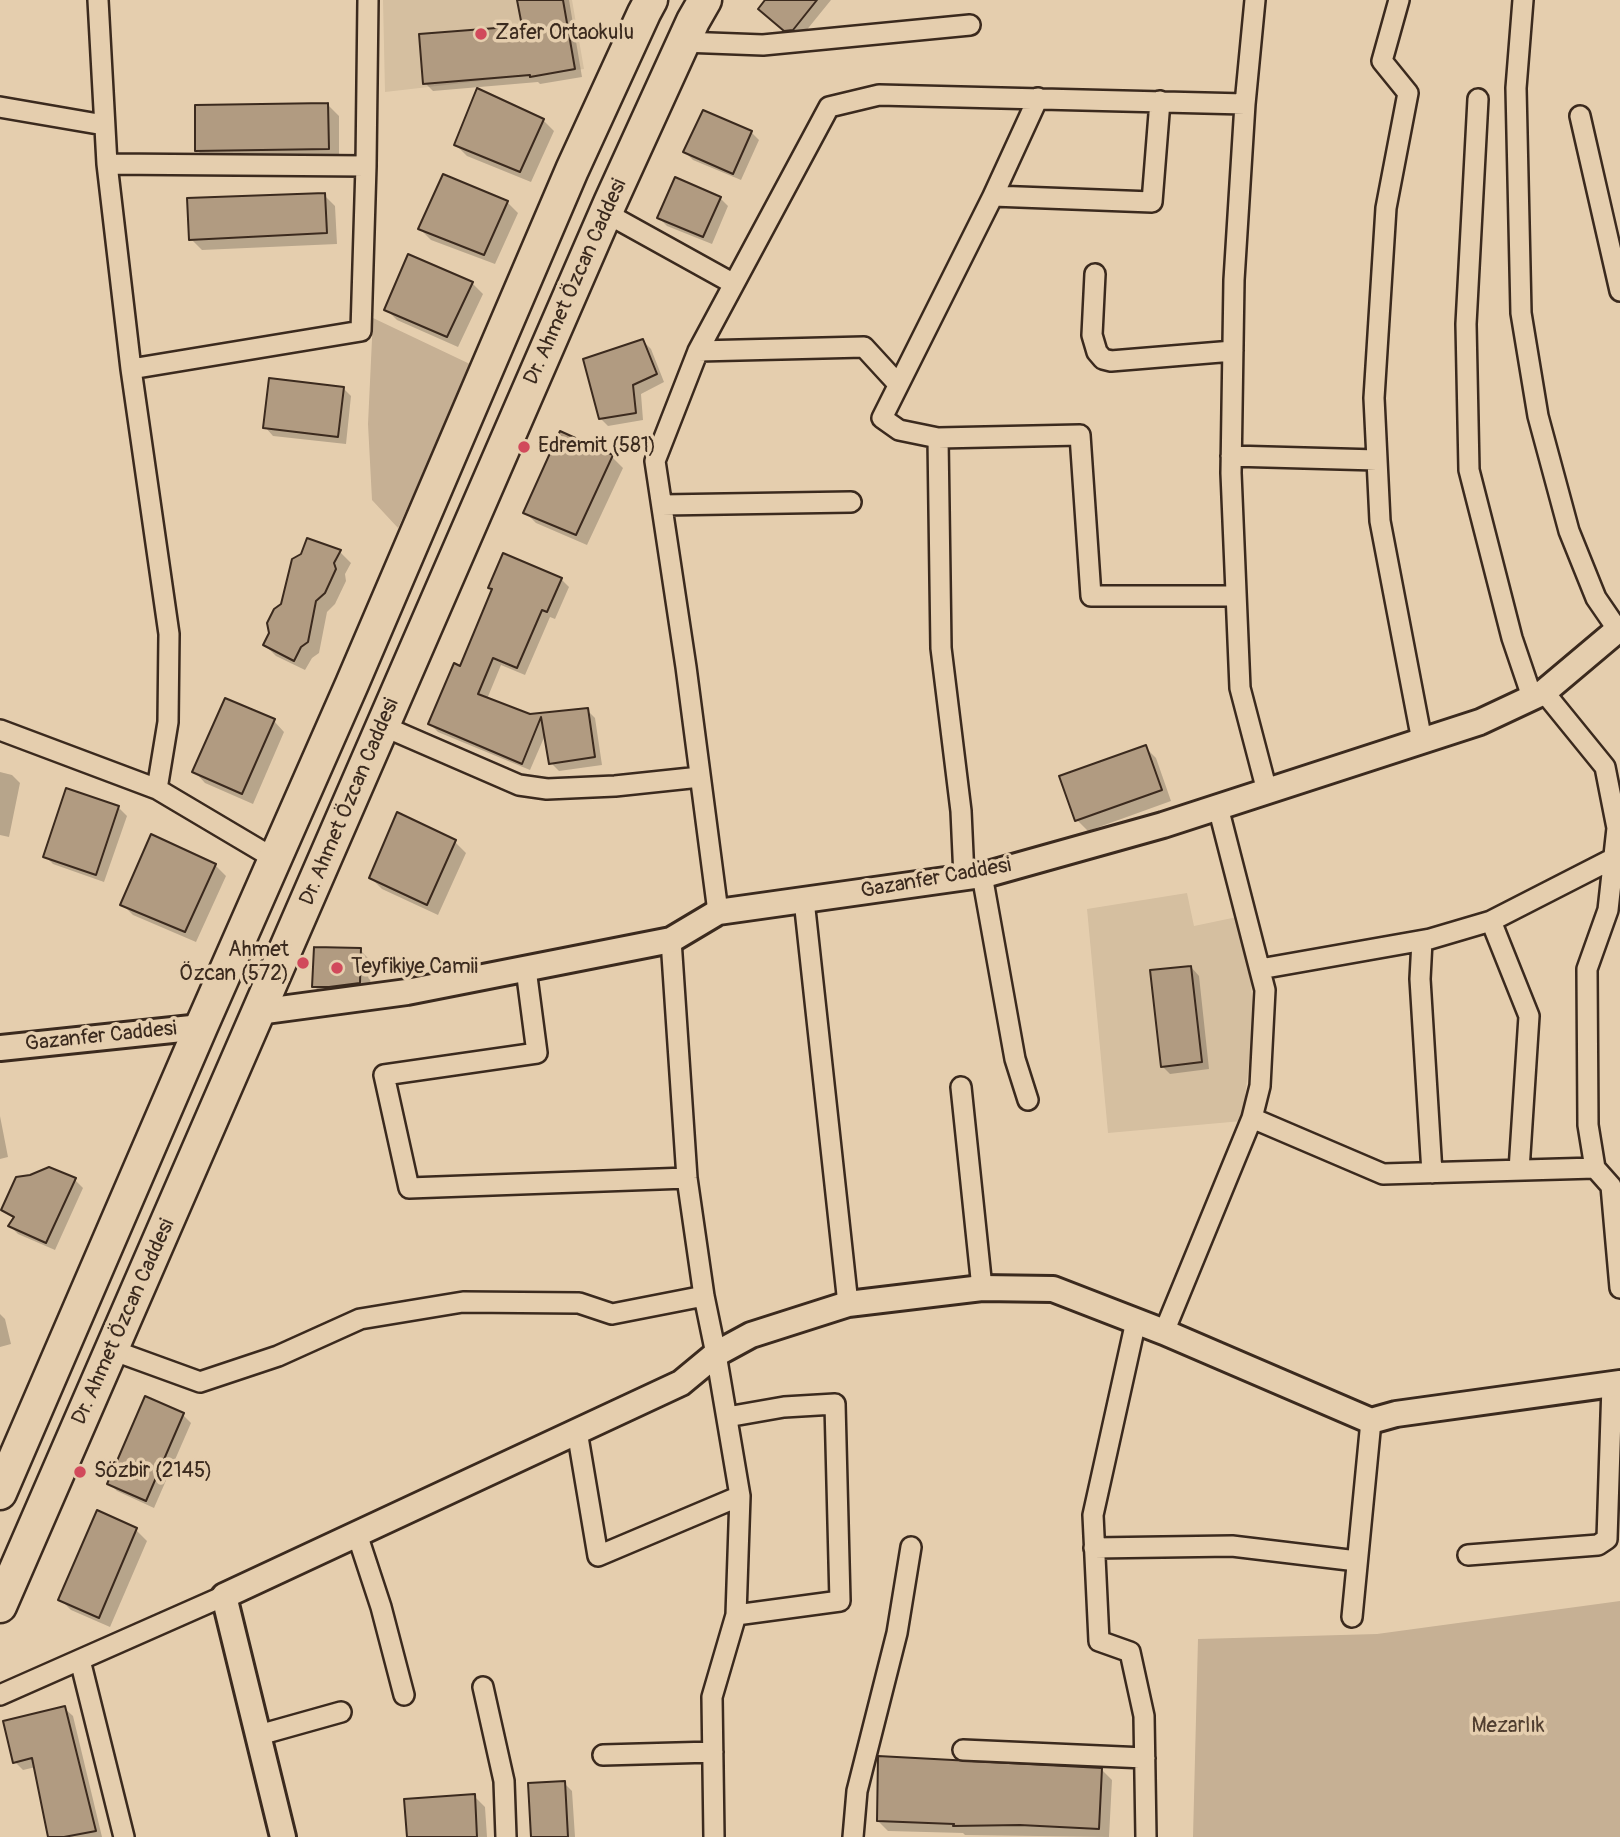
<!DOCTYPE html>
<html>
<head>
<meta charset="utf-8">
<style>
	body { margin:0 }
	canvas { display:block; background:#e5ceae }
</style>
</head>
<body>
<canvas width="1620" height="1837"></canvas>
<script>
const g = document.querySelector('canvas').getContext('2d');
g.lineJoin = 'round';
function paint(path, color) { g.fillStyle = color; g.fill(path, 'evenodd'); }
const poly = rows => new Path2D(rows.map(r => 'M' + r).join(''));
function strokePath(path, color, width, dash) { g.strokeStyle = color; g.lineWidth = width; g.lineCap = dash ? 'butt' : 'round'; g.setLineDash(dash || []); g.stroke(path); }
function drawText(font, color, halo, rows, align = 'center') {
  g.font = font + ' Pangolin,sans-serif'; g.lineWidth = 7; g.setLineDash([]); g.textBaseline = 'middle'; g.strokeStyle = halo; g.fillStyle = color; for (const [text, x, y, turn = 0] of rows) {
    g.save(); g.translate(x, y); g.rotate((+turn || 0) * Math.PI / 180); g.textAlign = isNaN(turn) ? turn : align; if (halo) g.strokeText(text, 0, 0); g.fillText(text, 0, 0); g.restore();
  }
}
const built = poly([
	[383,0,572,0,584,69,385,92],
	[1187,893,1194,926,1237,917,1251,984,1254,1023,1242,1121,1108,1133,1087,909]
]);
const green = poly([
	[373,318,472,365,398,528,372,500,368,424],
	[1620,1601,1620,1837,1193,1837,1198,1639,1377,1634]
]);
const shadow = poly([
	[519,0,569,0,582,77,540,84,538,82,433,91,425,83,524,27],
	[767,0,831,0,801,37,794,38,768,17],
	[328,105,339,116,339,159,208,161,197,150],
	[543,120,554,131,531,182,467,156,456,145],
	[751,132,759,140,741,180,693,160,685,152],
	[324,195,335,206,337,244,202,250,191,239],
	[720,198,728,206,712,244,667,226,659,218],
	[507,202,518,213,495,264,431,240,420,229],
	[472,283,483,294,458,347,397,320,386,309],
	[643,341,651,349,664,382,641,394,643,420,608,426,600,418],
	[343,388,351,396,346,444,273,436,265,427],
	[612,457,623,468,587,545,536,523,525,512],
	[340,552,351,563,345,574,346,581,335,604,327,612,319,653,312,658,305,670,276,656,265,645],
	[561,579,569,587,555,619,550,617,525,675,501,665,487,699,530,716,587,710,595,718,602,765,559,771,551,763,546,733,530,770,438,732,430,724,461,668],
	[274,721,284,732,253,804,205,783,195,772],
	[1145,747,1156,758,1171,801,1088,831,1077,820],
	[0,772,12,775,20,783,9,837,0,835],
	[67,790,119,808,127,816,104,882,53,864,45,856],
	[455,842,466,853,438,915,382,889,371,878],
	[215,865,226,876,196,942,133,915,122,904],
	[360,950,371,961,370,994,325,997,314,986],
	[1191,967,1199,976,1209,1069,1170,1074,1162,1066],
	[0,1116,8,1157,0,1159],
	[75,1180,83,1188,55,1250,18,1234,10,1226,15,1219,3,1210],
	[0,1314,5,1319,11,1344,0,1347],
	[183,1415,191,1423,154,1508,117,1491,109,1483],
	[97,1513,136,1530,147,1541,110,1627,71,1610,60,1599],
	[64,1708,73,1716,102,1837,50,1837,36,1767,23,1770,15,1762],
	[1102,1770,1112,1780,1109,1837,965,1835,963,1833,888,1831,878,1821],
	[564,1783,572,1791,575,1837,533,1837],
	[474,1796,485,1807,487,1837,409,1837]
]);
const building = poly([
	[517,0,563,0,575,69,530,77,530,75,423,84,419,34,522,26,517,0],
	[765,0,817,0,793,30,784,31,758,9,765,0],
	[477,88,544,119,520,172,454,145,477,88],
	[328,103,329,149,195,151,195,105,328,103],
	[703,110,752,131,733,174,683,152,703,110],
	[443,174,508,201,484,255,418,229,443,174],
	[675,177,721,197,703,237,657,218,675,177],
	[325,193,327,233,189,240,187,198,325,193],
	[408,254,473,282,447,337,384,310,408,254],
	[643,339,657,374,633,385,636,413,599,419,583,359,643,339],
	[269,378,344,387,338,437,263,428,269,378],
	[560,431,613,455,576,535,523,513,560,431],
	[307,538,341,550,334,563,336,569,331,580,325,593,316,601,308,642,301,647,294,661,263,645,269,633,267,623,274,609,281,604,292,559,301,554,307,538],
	[503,553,562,578,547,612,542,610,517,668,493,658,478,694,530,714,588,708,595,757,549,764,541,717,522,764,428,724,454,663,460,666,492,589,488,588,503,553],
	[225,698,275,719,242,794,192,772,225,698],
	[1146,745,1162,790,1075,821,1059,776,1146,745],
	[66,788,119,806,96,875,43,857,66,788],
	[397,812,456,840,427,905,369,878,397,812],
	[151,834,216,864,185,932,120,905,151,834],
	[314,947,361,948,360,983,329,987,312,987,314,947],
	[1191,966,1202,1062,1161,1067,1150,970,1191,966],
	[49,1167,76,1178,46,1243,8,1226,14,1217,1,1210,16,1177,30,1175,49,1167],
	[145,1396,184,1413,146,1501,107,1484,145,1396],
	[97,1510,137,1528,99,1618,58,1600,97,1510],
	[65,1706,96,1831,64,1837,48,1837,32,1758,13,1763,3,1721,65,1706],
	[878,1756,1102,1768,1099,1829,1020,1825,953,1826,954,1824,877,1821,878,1756],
	[565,1781,568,1837,531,1837,528,1783,565,1781],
	[475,1794,477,1837,407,1837,404,1799,475,1794]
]);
const minor = poly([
	[98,0,107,164,131,369,169,634,168,722,157,789],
	[1255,0,1245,104,1234,280,1231,473,1240,688,1267,791],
	[1399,0,1382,61,1408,93,1386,208,1374,398,1380,521,1422,741],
	[1523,0,1516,88,1521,313,1538,416,1569,531,1596,598,1618,630],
	[683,42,763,45,970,25],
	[1478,99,1466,324,1469,470,1512,638,1532,697],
	[0,107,104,125],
	[1580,116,1620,291],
	[107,164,366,166],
	[993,196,1152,202,1160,101],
	[606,213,734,284],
	[1095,274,1092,335,1097,352,1103,359,1111,361,1233,351],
	[698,351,864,347,898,384],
	[131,369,361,331,366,166,368,0],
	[938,438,1080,435,1091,596,1236,596],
	[1231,456,1377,460],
	[662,505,851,502],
	[1544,692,1605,767,1617,828,1608,910,1587,969,1588,1125,1595,1168,1611,1186,1620,1288],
	[383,726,519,785,547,789,615,786,700,777],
	[0,730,157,789,275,859],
	[982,875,1015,1059,1028,1100],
	[964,877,961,811,941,648,938,438,899,430,882,418,993,196,1038,98],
	[804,900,848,1304],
	[718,912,686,667,655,461,698,351,829,107,879,95,1245,104],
	[1491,921,1529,1016,1519,1170],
	[671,940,687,1178,704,1296,716,1354,740,1496,736,1615,712,1697,714,1837],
	[1422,941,1420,979,1432,1173],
	[526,969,537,1053,384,1075,409,1188,687,1178],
	[1260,969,1430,939,1491,921,1620,855],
	[961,1087,982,1288],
	[1252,1118,1383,1174,1595,1168],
	[1136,1321,1093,1515,1099,1641,1130,1652,1144,1716,1146,1837],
	[1164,1332,1252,1118,1260,1086,1265,990,1218,807],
	[112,1350,200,1382,278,1356,360,1319,463,1302,579,1303,612,1314,704,1296],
	[727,1417,784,1407,835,1404,840,1601,736,1615],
	[577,1431,598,1556,740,1496],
	[357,1534,381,1607,404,1695],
	[1094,1548,1232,1546,1357,1561],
	[1468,1555,1598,1545,1607,1539,1612,1385],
	[1352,1617,1371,1421],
	[80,1660,124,1837],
	[483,1687,504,1781,506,1837],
	[0,1695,224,1596],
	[259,1735,341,1712],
	[963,1750,1145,1758],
	[603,1755,713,1752],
	[853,1837,857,1791,897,1633,911,1547]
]);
const tertiary = poly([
	[258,1012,407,992,671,940,718,912,988,874,1163,825,1480,722,1544,692,1620,628],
	[0,1048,201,1027],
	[283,1837,224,1596,681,1383,716,1354,751,1335,848,1304,982,1288,1053,1289,1164,1332,1371,1421,1396,1414,1620,1383]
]);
const primary = poly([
	[0,1493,201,1027,352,684,572,170,644,13,651,0],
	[0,1606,610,203,693,21,705,0]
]);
const markers = [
	[481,34,7,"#d1495b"],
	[524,447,7,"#d1495b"],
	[303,963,7,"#d1495b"],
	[337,968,7,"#d1495b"],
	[80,1472,7,"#d1495b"]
];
const poiNames = [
	["Zafer Ortaokulu",495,34],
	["Edremit (581)",538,447],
	["Ahmet",289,951,"right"],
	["Özcan (572)",289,975,"right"],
	["Teyfikiye Camii",351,968],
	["Sözbir (2145)",94,1472]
];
const streetNames = [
	["Dr. Ahmet Özcan Caddesi",576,282,-66],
	["Dr. Ahmet Özcan Caddesi",350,802,-67],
	["Gazanfer Caddesi",936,879,-10],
	["Gazanfer Caddesi",101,1037,-6],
	["Dr. Ahmet Özcan Caddesi",124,1322,-66]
];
const parkNames = [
	["Mezarlık",1508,1727]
];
paint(built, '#d5bfa0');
paint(green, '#c6b094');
paint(shadow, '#0003');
paint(building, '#b19b81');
strokePath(building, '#3b2a1e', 2);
strokePath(minor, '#3b2a1e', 24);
strokePath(tertiary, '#3b2a1e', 30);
strokePath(primary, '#3b2a1e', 37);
strokePath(minor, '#e5ceae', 19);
strokePath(tertiary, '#e5ceae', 24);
strokePath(primary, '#e5ceae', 32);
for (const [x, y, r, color] of markers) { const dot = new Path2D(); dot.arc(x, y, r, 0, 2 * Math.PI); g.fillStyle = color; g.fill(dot); strokePath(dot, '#e5ceae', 2.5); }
drawText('21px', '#3b2a1e', '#e5ceae', poiNames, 'left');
drawText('21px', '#3b2a1e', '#e5ceae', streetNames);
drawText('21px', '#503e30', '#e5ceae', parkNames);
</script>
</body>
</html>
